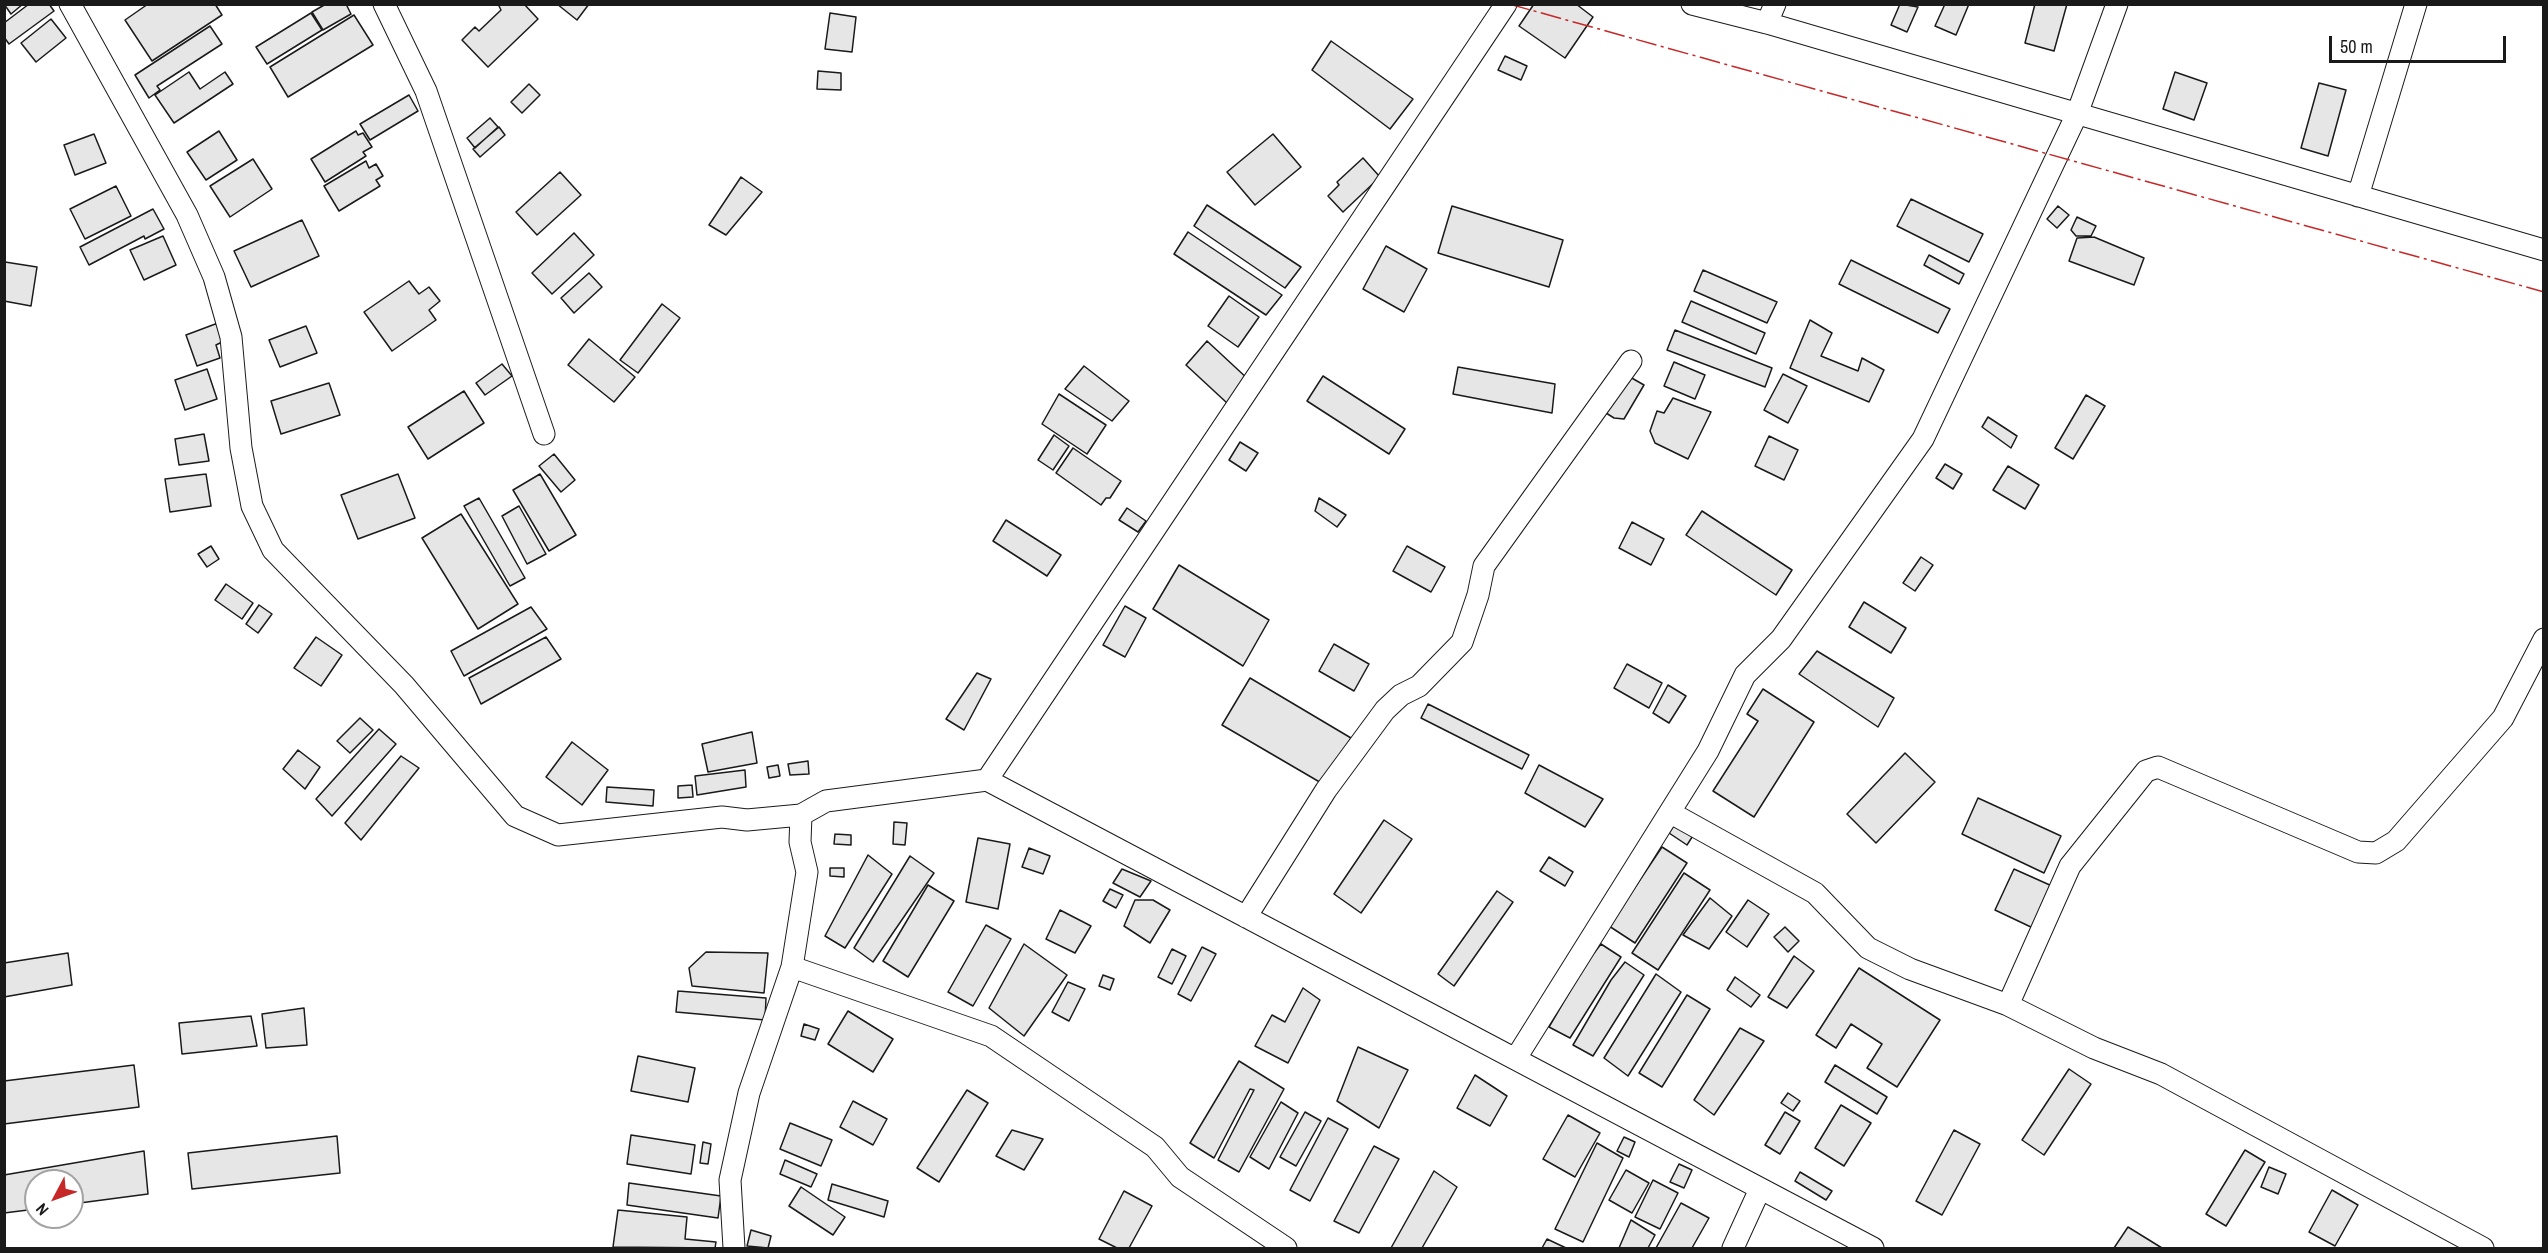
<!DOCTYPE html>
<html>
<head>
<meta charset="utf-8">
<style>
	body { margin:0 }
	#map { position:relative; width:2548px; height:1253px; overflow:hidden; background:#fff; font-family:"Archivo Narrow",sans-serif }
	canvas { display:block }
	.frame { position:absolute; inset:0; border:6px solid #1a1a1a; pointer-events:none }
	.north { position:absolute; left:24px; top:1169px; width:60px; height:60px; box-sizing:border-box; background:#fff; border:2px solid #a3a3a3; border-radius:50%; rotate:229deg; font-size:16px; font-weight:700; line-height:24px; text-align:center; color:#1a1a1a }
	.north::after { content:''; display:block; margin:auto; width:21px; height:27px; background:#c62828; clip-path:polygon(50% 0,100% 100%,50% 72%,0 100%) }
	.scale { position:absolute; left:2329px; top:36px; width:177px; height:27px; box-sizing:border-box; border:3px solid #1a1a1a; border-top:0; padding-left:8px; font-size:18px; line-height:21px; white-space:nowrap; color:#1a1a1a; -webkit-text-stroke:4px #fff; paint-order:stroke }
</style>
</head>
<body>
<div id="map">
<canvas width="2548" height="1253"></canvas>
<div class="frame"></div>
<div class="north">N</div>
<div class="scale">50 m</div>
</div>
<script>
const g = document.querySelector('canvas').getContext('2d');
g.lineJoin = 'round';
function paint(path, color) { g.fillStyle = color; g.fill(path, 'evenodd'); }
const poly = rows => new Path2D(rows.map(r => 'M' + r).join(''));
function strokePath(path, color, width, dash) { g.strokeStyle = color; g.lineWidth = width; g.lineCap = dash ? 'butt' : 'round'; g.setLineDash(dash || []); g.stroke(path); }
const building = poly([
	[4,4,23,4,11,14,4,4],
	[29,4,49,4,54,11,9,44,4,37,4,23,29,4],
	[148,4,215,4,222,15,152,61,125,20,148,4],
	[326,4,346,4,351,14,323,30,312,12,326,4],
	[498,4,524,4,538,19,488,67,462,40,475,27,479,31,501,10,498,4],
	[557,4,589,4,577,20,557,4],
	[1534,4,1576,4,1593,17,1565,58,1519,26,1534,4],
	[1900,4,1918,7,1907,32,1891,25,1900,4],
	[1945,4,1969,4,1956,35,1935,26,1945,4],
	[2035,4,2067,4,2054,51,2025,43,2035,4],
	[311,13,322,30,267,64,256,47,311,13],
	[830,13,856,17,852,52,825,49,830,13],
	[354,15,373,45,288,97,270,67,354,15],
	[51,19,66,38,36,62,21,43,51,19],
	[210,26,222,44,157,86,160,90,149,98,135,75,210,26],
	[1331,41,1413,99,1390,129,1312,70,1331,41],
	[1505,56,1527,66,1521,80,1498,70,1505,56],
	[818,71,841,73,841,90,817,89,818,71],
	[189,72,200,89,225,72,233,84,174,123,155,95,189,72],
	[2175,72,2207,83,2194,120,2163,109,2175,72],
	[2319,83,2346,90,2328,156,2301,148,2319,83],
	[529,84,540,95,522,113,511,102,529,84],
	[409,95,418,111,370,140,360,124,409,95],
	[490,118,498,127,475,148,467,138,490,118],
	[499,127,505,135,480,157,473,149,499,127],
	[219,131,237,160,206,180,187,152,219,131],
	[356,131,358,135,363,133,372,147,363,152,366,156,325,182,311,159,356,131],
	[94,134,106,163,75,175,64,145,94,134],
	[1273,134,1301,167,1255,205,1227,172,1273,134],
	[1363,158,1380,177,1343,212,1328,196,1339,185,1337,182,1363,158],
	[253,159,272,189,230,217,210,186,253,159],
	[366,161,369,168,376,164,383,176,376,180,380,186,339,211,324,186,366,161],
	[560,172,581,195,537,235,516,212,560,172],
	[741,177,762,192,726,235,709,225,741,177],
	[116,186,131,216,85,239,70,209,116,186],
	[1911,199,1983,234,1969,262,1897,226,1911,199],
	[1207,205,1301,267,1285,288,1194,226,1207,205],
	[1452,206,1563,240,1549,287,1438,253,1452,206],
	[2058,206,2069,215,2057,228,2047,219,2058,206],
	[153,209,164,229,145,239,144,236,89,265,80,247,153,209],
	[2077,217,2096,226,2091,236,2076,236,2071,230,2077,217],
	[302,220,319,256,251,287,234,251,302,220],
	[1188,232,1282,295,1266,315,1174,254,1188,232],
	[574,233,594,255,552,294,532,273,574,233],
	[163,236,176,265,144,280,130,250,163,236],
	[2094,237,2144,258,2134,285,2069,261,2077,238,2094,237],
	[1386,246,1427,269,1404,312,1363,289,1386,246],
	[1929,255,1964,274,1959,284,1924,265,1929,255],
	[1851,260,1950,309,1938,333,1839,284,1851,260],
	[5,262,37,267,31,306,4,301,5,262],
	[1703,270,1777,302,1767,323,1694,291,1703,270],
	[589,273,602,287,574,313,561,298,589,273],
	[409,281,419,294,429,287,440,301,429,310,436,320,392,351,364,312,409,281],
	[1229,296,1259,317,1238,347,1208,326,1229,296],
	[1691,301,1765,333,1756,354,1682,322,1691,301],
	[662,304,680,318,638,373,620,360,662,304],
	[1810,320,1832,333,1821,356,1858,371,1862,358,1884,370,1869,402,1790,368,1810,320],
	[218,323,224,341,216,345,220,358,197,366,186,335,218,323],
	[306,326,317,353,280,367,269,340,306,326],
	[1675,330,1772,368,1765,387,1667,350,1675,330],
	[589,339,635,377,614,402,568,365,589,339],
	[1207,341,1249,380,1227,403,1186,365,1207,341],
	[1674,362,1705,375,1695,399,1664,386,1674,362],
	[502,364,512,376,485,395,476,383,502,364],
	[1084,366,1129,401,1112,421,1065,389,1084,366],
	[1458,367,1555,384,1552,413,1453,394,1458,367],
	[207,369,217,399,185,410,175,380,207,369],
	[1783,374,1807,386,1788,423,1764,410,1783,374],
	[1323,376,1405,429,1389,454,1307,401,1323,376],
	[1630,377,1644,385,1624,419,1614,418,1606,413,1630,377],
	[329,383,340,415,281,434,271,401,329,383],
	[464,391,484,423,428,459,408,427,464,391],
	[1059,394,1106,425,1087,454,1042,424,1059,394],
	[2086,395,2105,406,2073,459,2055,448,2086,395],
	[1673,398,1711,412,1688,459,1655,443,1650,431,1657,411,1664,413,1673,398],
	[1988,417,2017,436,2011,448,1982,427,1988,417],
	[204,434,209,461,179,465,175,439,204,434],
	[1054,435,1069,446,1053,470,1038,460,1054,435],
	[1769,436,1798,450,1784,480,1755,466,1769,436],
	[1240,442,1258,453,1246,471,1229,460,1240,442],
	[1073,448,1121,481,1110,498,1106,498,1101,505,1056,473,1073,448],
	[554,454,575,480,561,492,539,466,554,454],
	[1945,464,1962,474,1953,489,1936,478,1945,464],
	[2008,466,2039,485,2025,509,1993,490,2008,466],
	[206,474,211,506,170,512,165,479,206,474],
	[398,474,415,518,358,539,341,495,398,474],
	[540,474,576,535,549,551,513,490,540,474],
	[479,498,525,578,510,586,464,506,479,498],
	[1319,498,1346,515,1337,527,1315,511,1319,498],
	[519,506,546,554,527,564,502,516,519,506],
	[1127,508,1146,521,1138,532,1119,520,1127,508],
	[1702,511,1792,570,1776,595,1686,535,1702,511],
	[461,514,518,604,478,629,422,538,461,514],
	[1006,520,1061,555,1047,576,993,541,1006,520],
	[1632,522,1664,539,1651,565,1619,548,1632,522],
	[211,546,219,559,207,567,198,554,211,546],
	[1407,546,1445,567,1431,592,1393,571,1407,546],
	[1921,557,1933,565,1915,591,1903,583,1921,557],
	[1179,565,1269,620,1243,666,1153,609,1179,565],
	[226,584,253,603,242,619,215,600,226,584],
	[1864,602,1906,628,1891,653,1849,627,1864,602],
	[259,605,272,614,258,633,246,624,259,605],
	[1125,606,1146,618,1125,657,1103,645,1125,606],
	[531,607,547,629,464,676,451,651,531,607],
	[316,637,342,655,321,686,294,668,316,637],
	[546,637,561,659,481,704,469,678,546,637],
	[1334,644,1369,664,1354,691,1319,671,1334,644],
	[1817,651,1894,698,1878,727,1799,674,1817,651],
	[1627,664,1662,683,1649,708,1614,688,1627,664],
	[977,673,991,679,964,730,946,719,977,673],
	[1250,678,1351,738,1323,784,1222,725,1250,678],
	[1668,685,1686,696,1669,723,1653,713,1668,685],
	[1763,689,1814,722,1754,817,1713,791,1758,721,1747,714,1763,689],
	[1428,704,1529,755,1522,769,1421,718,1428,704],
	[360,718,373,730,350,753,337,741,360,718],
	[379,729,396,744,332,816,316,799,379,729],
	[752,732,757,763,708,772,702,744,752,732],
	[572,742,608,770,582,805,546,777,572,742],
	[298,750,320,767,305,789,283,769,298,750],
	[1905,753,1935,782,1876,843,1847,814,1905,753],
	[401,756,419,768,361,840,345,823,401,756],
	[808,761,809,774,790,775,788,764,808,761],
	[778,765,780,776,769,778,767,767,778,765],
	[1539,765,1603,799,1585,827,1525,793,1539,765],
	[745,770,746,787,697,795,695,776,745,770],
	[692,785,693,797,678,798,678,786,692,785],
	[607,787,654,790,653,806,606,802,607,787],
	[1978,798,2061,836,2044,873,1962,834,1978,798],
	[1384,820,1412,839,1361,913,1334,894,1384,820],
	[894,822,907,823,905,845,893,844,894,822],
	[1676,822,1694,834,1687,845,1669,833,1676,822],
	[835,834,851,835,851,845,834,844,835,834],
	[978,838,1010,844,998,909,966,902,978,838],
	[1662,847,1687,863,1635,943,1609,926,1662,847],
	[1029,848,1050,856,1043,874,1022,867,1029,848],
	[868,855,892,874,845,948,825,936,868,855],
	[910,856,934,873,873,962,854,948,910,856],
	[1549,857,1573,872,1565,886,1540,871,1549,857],
	[830,868,844,868,844,877,830,876,830,868],
	[1122,869,1151,881,1140,897,1113,883,1122,869],
	[2014,869,2052,886,2033,928,1995,910,2014,869],
	[1684,873,1710,890,1658,970,1632,953,1684,873],
	[928,885,954,901,908,977,883,961,928,885],
	[1110,889,1123,895,1116,908,1103,901,1110,889],
	[1497,891,1513,902,1454,986,1438,974,1497,891],
	[1710,898,1732,916,1709,949,1683,935,1710,898],
	[1135,900,1153,900,1170,910,1150,943,1124,926,1135,900],
	[1748,900,1769,914,1747,947,1726,932,1748,900],
	[1060,910,1091,926,1075,953,1046,939,1060,910],
	[986,925,1011,939,973,1006,948,992,986,925],
	[1785,927,1799,941,1788,952,1774,937,1785,927],
	[1024,944,1067,975,1024,1036,989,1008,1024,944],
	[1601,944,1621,957,1570,1038,1549,1027,1587,962,1601,944],
	[1202,947,1216,954,1191,1001,1178,994,1202,947],
	[1172,949,1186,956,1172,984,1158,977,1172,949],
	[706,952,768,953,764,993,692,986,689,968,706,952],
	[68,953,72,985,4,997,4,963,68,953],
	[1794,956,1814,971,1787,1008,1768,997,1794,956],
	[1625,962,1644,975,1593,1056,1573,1045,1611,980,1625,962],
	[1859,968,1940,1020,1897,1087,1867,1068,1882,1044,1851,1024,1836,1048,1816,1035,1859,968],
	[1656,974,1681,992,1628,1076,1604,1058,1656,974],
	[1103,975,1114,979,1110,990,1099,986,1103,975],
	[1735,977,1760,995,1751,1007,1727,990,1735,977],
	[1068,982,1085,989,1069,1021,1052,1012,1068,982],
	[1303,988,1320,1000,1288,1063,1255,1046,1272,1015,1285,1022,1303,988],
	[678,991,766,998,765,1020,676,1012,678,991],
	[1687,995,1710,1009,1662,1087,1639,1073,1687,995],
	[304,1008,307,1045,266,1048,262,1014,304,1008],
	[848,1011,893,1039,873,1072,828,1044,848,1011],
	[251,1016,257,1046,182,1054,179,1023,251,1016],
	[804,1024,819,1029,815,1040,801,1036,804,1024],
	[1740,1028,1764,1041,1714,1115,1694,1100,1740,1028],
	[1358,1047,1408,1070,1379,1128,1337,1101,1358,1047],
	[638,1056,695,1068,688,1102,631,1091,638,1056],
	[1239,1061,1284,1089,1239,1172,1218,1160,1254,1090,1250,1089,1214,1158,1190,1143,1239,1061],
	[134,1065,139,1107,4,1124,4,1081,134,1065],
	[1835,1065,1887,1097,1877,1114,1825,1082,1835,1065],
	[2069,1069,2091,1084,2044,1155,2022,1140,2069,1069],
	[1475,1075,1507,1096,1490,1126,1457,1108,1475,1075],
	[967,1090,988,1103,939,1182,917,1168,967,1090],
	[1788,1093,1800,1101,1793,1111,1781,1103,1788,1093],
	[853,1101,887,1119,873,1145,840,1127,853,1101],
	[1281,1102,1298,1113,1269,1169,1250,1157,1281,1102],
	[1841,1105,1871,1123,1844,1166,1815,1148,1841,1105],
	[1305,1112,1321,1121,1296,1166,1280,1157,1305,1112],
	[1785,1112,1800,1121,1780,1154,1765,1145,1785,1112],
	[1568,1115,1600,1133,1575,1177,1543,1159,1568,1115],
	[1328,1118,1348,1129,1310,1201,1290,1190,1328,1118],
	[790,1123,832,1140,821,1166,780,1149,790,1123],
	[1012,1130,1043,1139,1024,1170,996,1156,1012,1130],
	[1954,1130,1980,1144,1942,1215,1916,1201,1954,1130],
	[631,1135,695,1145,691,1174,627,1164,631,1135],
	[337,1136,340,1173,192,1189,188,1153,337,1136],
	[1624,1137,1635,1142,1629,1157,1617,1151,1624,1137],
	[703,1142,711,1144,708,1164,700,1163,703,1142],
	[1597,1143,1623,1158,1583,1242,1555,1229,1597,1143],
	[1374,1146,1399,1159,1359,1233,1334,1221,1374,1146],
	[2245,1150,2265,1162,2226,1226,2206,1214,2245,1150],
	[144,1151,148,1194,72,1204,72,1181,36,1181,36,1209,4,1213,4,1175,144,1151],
	[785,1160,817,1174,811,1187,780,1174,785,1160],
	[1679,1164,1692,1170,1684,1188,1670,1182,1679,1164],
	[2269,1167,2286,1174,2278,1194,2261,1187,2269,1167],
	[1626,1170,1649,1183,1632,1213,1609,1200,1626,1170],
	[1434,1171,1457,1187,1422,1248,1391,1248,1434,1171],
	[1800,1172,1832,1191,1826,1200,1795,1181,1800,1172],
	[1653,1180,1678,1193,1660,1229,1635,1217,1653,1180],
	[629,1183,721,1196,718,1218,627,1205,629,1183],
	[832,1184,888,1201,884,1217,828,1200,832,1184],
	[801,1187,845,1217,833,1235,789,1206,801,1187],
	[2332,1190,2358,1205,2335,1246,2309,1232,2332,1190],
	[1124,1191,1152,1206,1129,1248,1117,1248,1099,1239,1124,1191],
	[1681,1203,1709,1218,1692,1248,1656,1248,1681,1203],
	[618,1210,687,1217,685,1239,716,1242,715,1248,613,1247,618,1210],
	[1631,1220,1655,1235,1648,1248,1619,1248,1631,1220],
	[2128,1227,2162,1248,2114,1248,2128,1227],
	[751,1230,771,1236,768,1248,747,1246,751,1230],
	[1547,1239,1566,1248,1542,1248,1547,1239]
]);
const minor = poly([
	[70,4,187,215,214,277,231,337,241,448,252,506,273,550,404,685,515,816,558,835,722,817,747,820,801,815,800,842,807,872,792,967,749,1093,730,1180,734,1248],
	[384,4,426,91,544,434],
	[1692,4,1767,23,2544,250],
	[1767,23,1775,4],
	[2358,196,2416,4],
	[987,780,1506,4],
	[1671,813,1815,893,1868,948,1910,969,2008,1005,2094,1048,2161,1074,2483,1248],
	[801,815,826,801,987,780,1873,1248],
	[1246,917,1326,790,1385,710,1401,695,1419,686,1462,642,1478,595,1484,566,1631,361],
	[792,967,991,1036,1155,1147,1180,1177,1286,1248],
	[2008,1005,2070,866,2146,771,2158,767,2358,852,2376,853,2396,841,2503,718,2544,639],
	[1516,1058,1708,751,1745,675,1781,639,1923,439,2077,114,2117,4],
	[1733,1248,1760,1189]
]);
const power = poly([
	[1509,4,2544,292]
]);
paint(building, '#e6e6e6');
strokePath(building, '#1a1a1a', 1.5);
strokePath(minor, '#1a1a1a', 23);
strokePath(minor, '#fff', 21);
strokePath(power, '#c62828', 1.5, [21, 4.5, 3, 4.5]);
</script>
</body>
</html>
